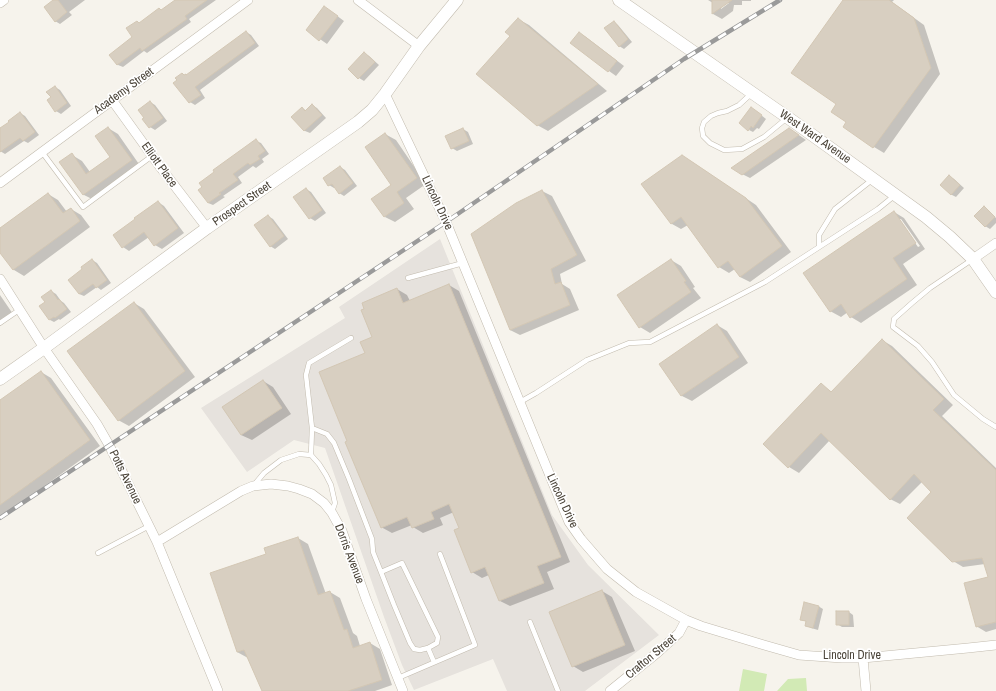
<!DOCTYPE html>
<html>
<head>
<meta charset="utf-8">
<style>
	body { margin:0 }
	canvas { display:block; background:#f6f3ec }
</style>
</head>
<body>
<canvas width="996" height="691"></canvas>
<script>
const g = document.querySelector('canvas').getContext('2d');
g.lineJoin = 'round';
function paint(path, color) { g.fillStyle = color; g.fill(path, 'evenodd'); }
const poly = rows => new Path2D(rows.map(r => 'M' + r).join(''));
function strokePath(path, color, width, dash) { g.strokeStyle = color; g.lineWidth = width; g.lineCap = dash ? 'butt' : 'round'; g.setLineDash(dash || []); g.stroke(path); }
function drawText(font, color, halo, rows, align = 'center') {
  g.font = font + ' "Archivo Narrow",sans-serif'; g.lineWidth = 3.5; g.setLineDash([]); g.textBaseline = 'middle'; g.strokeStyle = halo; g.fillStyle = color; for (const [text, x, y, turn = 0] of rows) {
    g.save(); g.translate(x, y); g.rotate((+turn || 0) * Math.PI / 180); g.textAlign = isNaN(turn) ? turn : align; if (halo) g.strokeText(text, 0, 0); g.fillText(text, 0, 0); g.restore();
  }
}
const industrial = poly([
	[440,239,552,515,588,565,659,635,585,691,507,691,493,659,414,690,402,665,384,617,325,448,294,440,247,472,201,408,345,318,339,307]
]);
const green = poly([
	[743,669,767,674,764,691,739,691],
	[806,678,807,691,777,691,788,679]
]);
const shadow = poly([
	[55,0,85,0,69,12,72,15,60,24,55,21],
	[181,0,216,0,189,19,191,22,147,53,144,51,123,67,118,65,111,55,134,38,137,22,140,24],
	[708,0,751,0,751,1,742,1,742,5,734,5,733,11,722,19,713,14,713,3],
	[727,2,729,3,721,9,721,6],
	[844,0,894,0,892,2,924,25,940,74,884,153,874,147,844,126,848,122,838,104],
	[332,12,344,21,327,44,307,30],
	[518,19,529,25,607,91,548,131,537,125,511,36],
	[614,22,618,25,632,42,624,49,619,46],
	[246,32,251,35,259,46,200,90,205,98,195,105,190,102,174,83,185,76,187,76],
	[579,33,586,37,624,66,616,76,609,71,572,43],
	[364,53,369,56,379,65,364,81,359,78,349,69],
	[55,87,60,90,71,106,61,114,56,111],
	[150,102,155,105,167,121,155,130,150,127,144,119,145,118],
	[312,105,317,108,326,118,310,133,305,131,292,117,302,108,307,111],
	[756,111,766,119,759,129,757,128,753,132,749,130],
	[20,113,25,116,39,135,28,143,24,141,5,154,0,151,0,129,10,122],
	[108,128,118,134,141,167,94,200,84,195,61,162,72,155,82,161,90,172,111,157],
	[463,129,468,132,473,144,457,151,452,148],
	[796,133,806,140,750,178,742,174],
	[385,134,396,140,426,184,406,198,414,209,395,222,385,217,393,186],
	[256,141,261,143,269,154,262,159,264,162,256,168,253,166,238,177,242,183,223,196,225,197,213,205,208,203],
	[682,156,692,162,756,205,791,252,750,282,740,277,735,269,729,273,719,267,688,225,681,229,672,224,643,184],
	[340,167,345,170,357,186,344,196,339,193,335,187,334,188,329,185],
	[949,176,954,179,964,188,956,197,952,195,941,185],
	[306,189,311,192,326,213,315,221,310,218,295,198],
	[542,191,552,196,586,261,560,274,562,284,570,289,579,310,520,335,510,330],
	[48,194,58,200,67,212,71,209,81,215,90,227,24,276,14,270,0,251,0,229],
	[158,202,164,206,184,233,162,249,155,245,149,237,129,251,123,247],
	[984,208,988,210,996,218,996,223,990,229,985,226],
	[894,212,904,218,925,249,903,264,917,285,861,323,851,317,848,312,841,317,830,311],
	[898,219,901,219,920,246,918,247],
	[268,216,273,219,288,239,275,249,270,246],
	[92,260,97,263,111,283,101,290,97,287,84,296,79,294],
	[671,260,681,266,695,287,693,288,701,298,650,333,640,327],
	[449,285,459,291,570,562,547,572,554,589,510,606,500,601,489,575,482,578,472,572,461,529,454,512,440,518,443,525,423,533,413,527,412,525,392,533,381,527,349,442,366,354,397,289,407,295,410,301],
	[51,291,56,294,61,301,64,303,71,312,60,320,59,319,54,322,50,320,46,302],
	[0,295,13,314,0,322],
	[134,303,144,309,195,377,129,426,118,420],
	[717,325,727,331,748,363,692,401,682,396,660,364],
	[882,340,892,346,953,405,942,416,996,468,996,629,986,632,976,626,989,577,985,564,963,567,953,561,933,492,923,481,900,504,890,499,830,440,799,473,789,467,821,384,832,392],
	[41,372,51,378,100,446,0,518,0,402],
	[263,381,273,387,291,414,252,440,241,435],
	[298,538,308,544,326,594,330,592,340,598,353,633,357,636,360,646,370,643,380,649,392,685,375,691,264,691,248,658,237,652,268,555,266,549],
	[602,591,612,597,635,651,583,672,573,666],
	[818,606,823,609,818,630,811,628,806,625,807,622,801,619],
	[849,612,853,615,854,627,842,627,837,624]
]);
const building = poly([
	[53,0,58,0,67,12,55,22,44,7,53,0],
	[175,0,207,0,185,16,187,19,142,51,140,48,117,65,109,55,132,37,126,28,137,21,139,23,159,8,161,10,175,0],
	[712,0,732,0,712,14,712,0],
	[843,0,889,0,914,18,931,68,873,148,843,127,846,122,831,112,836,104,791,73,843,0],
	[324,6,338,16,319,41,306,30,324,6],
	[518,18,598,84,537,126,476,74,510,36,505,32,518,18],
	[614,21,628,39,619,47,604,28,614,21],
	[246,31,255,43,195,87,201,95,189,103,173,83,177,80,175,78,182,73,184,75,186,74,186,75,246,31],
	[579,32,617,61,608,72,570,43,579,32],
	[364,52,375,62,358,79,348,69,364,52],
	[55,86,67,103,55,112,47,100,51,97,46,92,55,86],
	[150,101,163,118,149,128,142,119,144,118,138,110,150,101],
	[312,104,322,115,304,131,291,117,302,107,305,111,312,104],
	[751,107,762,115,753,128,751,126,748,131,739,123,751,107],
	[20,112,35,132,23,141,20,138,0,152,0,128,9,122,8,121,20,112],
	[108,127,132,160,83,195,59,162,72,153,86,174,110,157,95,136,108,127],
	[463,128,469,141,451,149,445,136,463,128],
	[789,128,799,135,742,175,731,168,789,128],
	[385,133,417,178,397,192,404,203,384,217,371,199,391,185,365,147,385,133],
	[256,139,265,151,258,156,260,159,250,165,248,163,233,174,238,180,219,193,221,194,208,203,198,190,202,187,199,183,214,172,213,170,256,139],
	[682,155,746,198,782,246,740,277,728,261,718,268,681,217,671,224,641,184,682,155],
	[340,166,353,183,339,194,332,184,328,186,323,178,340,166],
	[949,175,960,185,951,195,940,185,949,175],
	[306,188,322,210,309,219,293,197,306,188],
	[542,190,577,255,551,269,555,284,561,282,570,305,510,330,471,234,516,203,542,190],
	[48,193,63,213,71,208,80,221,13,270,0,253,0,228,48,193],
	[158,201,178,228,154,246,144,232,122,248,113,235,135,219,134,218,158,201],
	[984,206,995,217,985,227,974,216,984,206],
	[894,211,916,243,893,258,907,279,850,318,841,304,830,312,803,273,894,211],
	[268,215,284,236,270,247,254,225,268,215],
	[92,259,107,280,96,288,93,284,79,294,68,280,82,269,81,267,92,259],
	[671,259,686,281,684,282,691,292,639,328,617,295,671,259],
	[449,284,561,557,537,566,544,583,499,601,485,567,471,573,454,530,459,528,449,504,431,512,434,519,412,528,407,517,381,528,345,442,347,441,319,372,365,353,360,342,372,337,361,310,364,309,362,303,397,288,403,303,449,284],
	[51,290,58,300,59,299,67,309,55,318,54,317,49,320,39,306,45,302,41,297,51,290],
	[134,302,185,371,118,421,67,351,134,302],
	[717,324,739,357,681,396,659,364,717,324],
	[882,339,944,399,933,410,996,470,996,622,976,627,964,583,988,577,982,558,952,562,907,518,931,492,914,474,890,500,821,433,788,468,763,444,821,383,831,392,882,339],
	[41,371,90,440,0,505,0,400,41,371],
	[263,380,282,408,241,435,222,407,263,380],
	[298,537,318,595,330,591,344,630,347,629,353,648,370,642,382,680,348,691,262,691,244,650,237,652,210,573,266,554,264,548,298,537],
	[602,590,625,645,572,667,549,612,602,590],
	[804,602,819,606,813,628,805,626,806,621,800,620,804,602],
	[836,611,849,611,849,625,836,625,836,611]
]);
const service = poly([
	[752,93,739,105,727,111,718,113,711,116,704,122,702,128,703,136,710,143,724,150,742,149,764,137,787,118],
	[42,152,83,207,152,156],
	[819,247,819,235,835,209,873,179],
	[973,259,930,288,912,303,894,319,893,327,918,346,932,362,954,395,983,419,996,427],
	[408,278,463,263],
	[0,323,19,310],
	[520,402,536,393,587,360,629,343,650,342,765,282,878,209,894,196],
	[312,428,327,434,334,443,349,479,372,539,373,552,381,572,394,605,410,643,414,649,420,650,428,648,437,643,438,637,402,563,381,572],
	[311,455,312,428,306,375,309,363,351,338],
	[254,485,264,473,281,460,299,454,311,455,319,464,326,475,331,485,335,503,332,512],
	[98,553,149,526],
	[530,622,558,691],
	[428,648,434,662],
	[398,678,475,645,440,554]
]);
const minor = poly([
	[358,0,419,46],
	[0,3,4,0],
	[385,94,446,222,569,522,581,539,607,569,636,592,686,620,701,626,764,645,799,655,842,658,863,658,968,648,996,645],
	[112,100,161,168,207,228],
	[0,183,248,0],
	[973,259,996,243],
	[0,279,44,348,97,424,109,445,157,542,218,691],
	[157,542,241,491,253,486,271,484,288,486,299,489,312,494,324,503,332,513,342,531,366,599,403,691],
	[863,658,866,691],
	[610,691,657,653,679,633,686,620]
]);
const tertiary = poly([
	[619,0,797,124,926,217,950,237,973,259,996,292],
	[0,379,44,348,207,228,358,122,372,110,385,94,419,46,457,0]
]);
const rail = poly([
	[0,518,446,222,684,59,780,0]
]);
const streetNames = [
	["Academy Street",124,91,-36],
	["West Ward Avenue",815,137,35],
	["Elliott Place",159,165,54],
	["Lincoln Drive",437,203,65],
	["Prospect Street",242,204,-35],
	["Potts Avenue",125,477,64],
	["Lincoln Drive",562,501,65],
	["Dorris Avenue",349,554,69],
	["Lincoln Drive",852,656],
	["Crafton Street",651,657,-40]
];
paint(industrial, '#e6e2dd');
paint(green, '#d2eab5');
paint(shadow, '#0003');
paint(building, '#d8cfc1');
strokePath(building, '#d3c7b4', 1);
strokePath(service, '#c2bbae', 5.5);
strokePath(minor, '#c2bbae', 10);
strokePath(tertiary, '#c2bbae', 13);
strokePath(service, '#fff', 4.5);
strokePath(minor, '#fff', 9);
strokePath(tertiary, '#fff', 12);
strokePath(rail, '#9a9a9a', 4.5);
strokePath(rail, '#fff', 3, [9]);
drawText('12px', '#4b4439', '#fff', streetNames);
</script>
</body>
</html>
